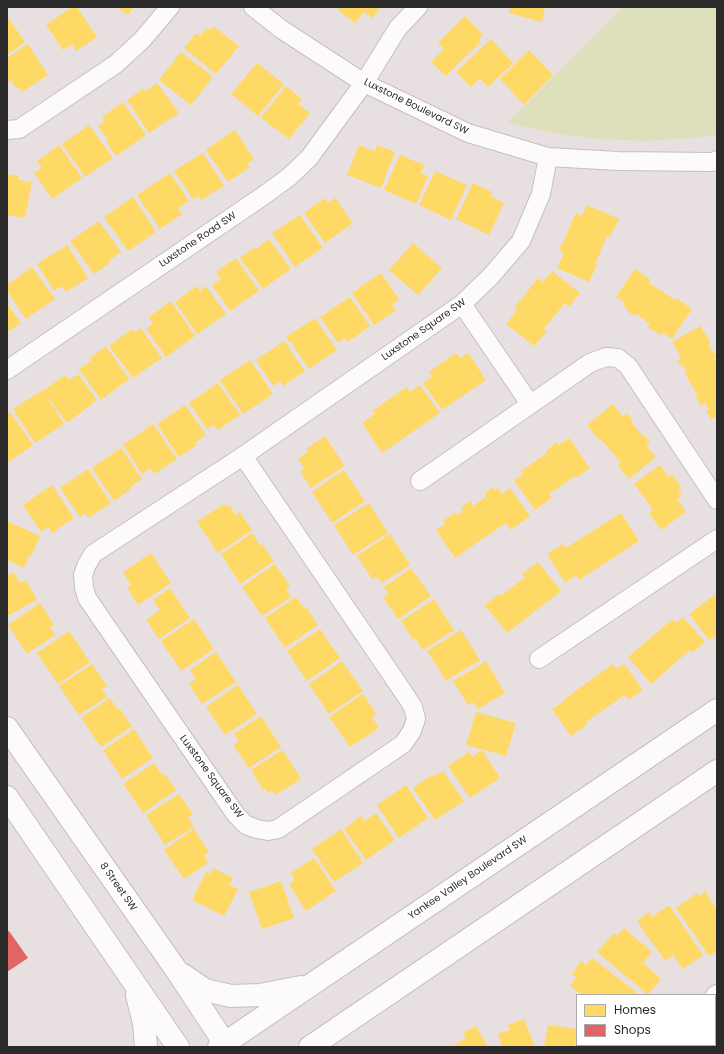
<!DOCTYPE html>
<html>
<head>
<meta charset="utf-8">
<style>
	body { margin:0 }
	#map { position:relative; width:724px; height:1054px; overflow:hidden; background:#e8e0e0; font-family:Poppins,sans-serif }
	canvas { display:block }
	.frame { position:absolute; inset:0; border:8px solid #2a2a2a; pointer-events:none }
	.legend { position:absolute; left:576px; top:994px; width:140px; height:52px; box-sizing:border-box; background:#fff; border:1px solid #aaa; margin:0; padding:5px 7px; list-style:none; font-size:12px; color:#2a2a2a }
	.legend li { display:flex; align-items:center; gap:8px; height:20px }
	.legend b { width:20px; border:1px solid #aaa }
</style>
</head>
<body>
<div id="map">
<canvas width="724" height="1054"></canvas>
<div class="frame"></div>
<ul class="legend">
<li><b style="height:11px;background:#ffd966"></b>Homes</li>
<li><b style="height:11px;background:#e06666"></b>Shops</li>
</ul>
</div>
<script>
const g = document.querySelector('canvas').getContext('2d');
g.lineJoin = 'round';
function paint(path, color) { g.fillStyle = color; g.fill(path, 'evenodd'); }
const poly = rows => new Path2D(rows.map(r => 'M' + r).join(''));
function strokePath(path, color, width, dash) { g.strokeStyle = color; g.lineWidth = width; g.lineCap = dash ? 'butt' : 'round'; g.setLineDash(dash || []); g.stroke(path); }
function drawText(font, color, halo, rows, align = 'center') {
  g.font = font + ' Poppins,sans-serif'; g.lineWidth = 4; g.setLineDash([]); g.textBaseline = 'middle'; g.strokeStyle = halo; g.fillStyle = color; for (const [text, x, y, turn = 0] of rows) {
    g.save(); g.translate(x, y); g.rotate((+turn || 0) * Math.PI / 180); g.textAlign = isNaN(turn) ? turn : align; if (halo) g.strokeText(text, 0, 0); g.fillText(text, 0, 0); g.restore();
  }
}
const green = poly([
	[622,7,717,7,717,135,696,138,645,141,599,139,553,133,508,123]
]);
const homes = poly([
	[72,7,77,7,97,37,76,51,72,44,63,50,46,25],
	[116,7,134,7,128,15],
	[340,7,381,7,372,18,364,12,355,23,338,10],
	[511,7,545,7,542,22,509,13],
	[7,16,25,42,7,55],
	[465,16,483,35,479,39,481,42,446,76,431,62,444,49,438,43],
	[213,26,239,46,216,74,184,48,196,33,200,36,207,28,210,30],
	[491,39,513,63,488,87,480,78,471,87,456,72],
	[28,44,48,75,22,92,19,87,17,89,11,80,7,83,7,58],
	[529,50,553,75,524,105,500,79],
	[181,52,213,77,191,105,159,80],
	[257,63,284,84,258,116,231,94],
	[157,83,179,113,149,133,127,100,144,88,146,91],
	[286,86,302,99,298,104,310,113,289,139,261,118],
	[123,102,146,135,116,156,106,141,108,140,98,126,105,121,102,117],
	[89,125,113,158,85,177,62,144],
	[235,130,254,159,247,164,250,167,228,182,206,150],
	[59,145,82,178,52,199,34,173,42,168,37,161],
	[359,145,375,151,377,145,395,152,381,188,347,175],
	[203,153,224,186,201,200,199,196,193,199,174,171],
	[400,155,424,165,421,173,428,176,416,204,384,190],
	[435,171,467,185,451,220,419,205],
	[170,173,189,201,178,208,182,214,160,229,137,195],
	[7,174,19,176,18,180,32,182,25,218,7,215],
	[473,183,492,192,490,196,504,203,489,235,456,219],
	[133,197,156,232,128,251,104,217],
	[325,198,328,203,335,198,353,223,325,243,304,213],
	[587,205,619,219,610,237,607,236,595,264,597,265,589,282,557,268,564,253,559,251,576,213,582,216],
	[300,215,323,248,295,267,272,233],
	[99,221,121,252,109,261,110,263,94,274,70,241],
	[269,239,291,269,263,289,240,258,255,247,256,249],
	[413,243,442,268,418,295,389,270],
	[67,245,88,278,66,292,62,286,54,291,37,264],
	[236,258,259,291,230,311,212,285,221,279,216,272],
	[32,267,55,299,26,319,7,291,7,285],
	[635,269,651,280,649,283,675,300,676,298,692,309,672,339,663,333,661,335,647,327,650,324,636,314,635,316,627,311,628,309,623,306,625,303,616,297],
	[552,271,580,293,569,307,565,303,544,329,547,331,534,346,506,324,517,310,514,308,538,278,543,282],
	[381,273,399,299,392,305,396,310,374,325,352,293],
	[197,286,200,291,206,286,226,314,197,334,175,302],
	[350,297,370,326,348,342,345,338,338,343,320,317],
	[171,301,195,336,166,357,146,329,153,324,149,317],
	[7,303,21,323,7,332],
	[315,318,337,350,309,369,290,341,289,342,286,337],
	[700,326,711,342,708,344,717,358,714,359,717,364,717,420,716,418,711,419,706,411,709,409,705,403,701,406,696,398,698,396,685,374,687,373,682,364,680,366,677,362,680,360,679,359,681,358,672,342],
	[141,328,162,358,133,378,109,346,132,329,135,333],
	[284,341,305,371,283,386,280,381,273,386,256,360],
	[106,346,129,379,101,400,79,369,92,360,90,358],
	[456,353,460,358,468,353,486,380,442,410,423,383,432,377,429,372],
	[250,360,273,394,243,414,220,380],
	[78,374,97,400,67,423,45,393,64,424,35,443,13,409,43,390,43,391,65,375,69,380],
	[218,383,240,415,218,430,214,425,207,429,189,403],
	[420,385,440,413,382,453,362,423,375,414,372,411,407,387,410,392],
	[613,404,623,417,627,413,633,421,631,422,643,436,644,435,650,442,646,445,656,457,629,479,618,466,621,463,601,439,599,440,587,425],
	[185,405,206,435,195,443,197,445,179,457,157,424],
	[10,412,33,445,7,463,7,414],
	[153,424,177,459,154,474,150,468,142,474,123,445],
	[325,436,345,466,311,488,300,471,304,468,298,459,308,452,306,449],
	[569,438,590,468,576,478,575,476,549,494,552,498,535,510,514,480,523,475,520,472,547,453,546,451,557,442,559,445],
	[121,448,142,479,130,487,131,489,114,501,92,468],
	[660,465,669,477,672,475,682,488,678,490,682,496,677,499,686,512,661,530,649,513,653,510,634,484],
	[88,469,111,503,88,518,85,513,80,517,60,488],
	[344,470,365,501,332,523,312,492],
	[52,485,74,518,52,533,48,527,41,532,23,505],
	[493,487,495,490,498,488,502,494,510,488,530,516,511,530,506,523,455,558,436,530,445,524,443,521,456,512,458,515,463,511,461,508,470,501,473,506,487,496,485,493],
	[369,503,388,533,353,555,334,525],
	[224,504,226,507,229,505,236,515,240,512,252,530,218,553,197,522],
	[621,513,639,541,579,580,576,575,565,583,547,554,563,544,566,548],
	[7,521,40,536,31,556,29,556,24,568,7,560],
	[252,533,260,545,262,544,274,561,240,584,221,554],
	[390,534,410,565,382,583,377,577,372,579,357,556],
	[151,553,171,583,138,605,127,588,131,585,123,572],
	[538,562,561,591,507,633,485,605,499,594,501,596,525,577,522,574],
	[275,564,290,586,286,589,291,597,262,616,242,587],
	[411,568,431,596,398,619,383,597,389,594,384,587],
	[14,572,20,583,26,580,37,600,7,616,7,576],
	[170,588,190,618,159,639,146,620,160,610,153,600],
	[717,593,717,635,709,640,689,614],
	[296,597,305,609,307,608,318,625,285,648,265,618],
	[434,599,454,630,423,650,415,638,413,640,401,621],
	[40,603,54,625,50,628,55,635,27,654,8,625],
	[683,617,705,642,692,653,690,650,651,684,628,657,673,619,676,623],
	[194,619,214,649,181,671,161,641],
	[320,629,340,658,307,681,287,651],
	[461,630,480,660,446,681,427,651],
	[69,631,90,662,58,684,37,653],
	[216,652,236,682,202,704,189,684,196,679,190,670],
	[342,661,363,691,329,714,309,684],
	[486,661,505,693,478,709,473,702,468,705,453,681],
	[92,664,107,686,102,689,107,697,79,715,59,686],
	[613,664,616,669,624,664,643,690,629,700,625,695,586,722,588,724,571,736,552,709,563,702,563,700],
	[238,685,257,714,225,735,206,707],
	[363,694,376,713,372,717,379,728,350,747,329,717],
	[110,698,118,710,120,709,132,726,101,747,81,718],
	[476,712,516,723,506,756,466,745],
	[261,716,281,747,249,768,233,745,239,742,234,734],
	[134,729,153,758,122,779,103,750],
	[283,750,301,779,275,795,272,790,268,793,265,788,263,790,251,770],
	[482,750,500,778,470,798,448,766,469,752,472,757],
	[154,763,162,775,165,774,176,790,143,813,123,784],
	[443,771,464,801,435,820,413,788,432,775,433,777],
	[406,785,428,818,399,838,377,805],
	[179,794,193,814,188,818,194,827,165,845,146,815],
	[376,813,395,840,366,860,344,829,361,816,365,821],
	[194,829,209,852,204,856,208,863,184,879,164,850],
	[341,829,363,863,334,882,312,849],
	[314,858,336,891,306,911,289,884,295,880,291,873],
	[213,868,233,878,229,885,238,889,224,916,192,900,206,872,210,874],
	[281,881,294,918,262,929,249,892],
	[705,891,717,910,717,951,709,956,676,908,697,893,699,896],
	[669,905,703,955,683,969,673,955,665,961,637,921,649,912,652,917],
	[624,928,652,952,643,963,661,979,648,995,597,952,614,933,617,936],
	[592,958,640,995,582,995,570,986,576,977,572,974,581,961,586,965],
	[524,1019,535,1047,502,1047,498,1034,510,1030,508,1025],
	[548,1025,577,1029,575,1047,544,1047],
	[476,1026,488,1047,455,1047,454,1045,466,1038,463,1033],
	[580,1045,597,1045,605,1046,579,1047]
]);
const shops = poly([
	[9,931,28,958,7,972,7,932]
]);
const street = poly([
	[253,7,281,29,364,83,468,133,548,157,618,161,712,162,717,160],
	[7,130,19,129,116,64,142,40,170,7],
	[462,304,530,404],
	[7,370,263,196,289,177,309,158,364,83,398,28,418,7],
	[243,456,406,696,413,707,416,719,412,731,403,744,278,829,268,831,257,829,246,825,236,815,87,598,84,588,83,575,87,564,93,554,243,456,462,304,491,276,521,241,541,194,548,157],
	[420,481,590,363,606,357,618,358,628,366,717,500],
	[539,659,717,539],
	[715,995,717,994],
	[680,1047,681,1045]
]);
const secondary = poly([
	[7,728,177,971,227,1047],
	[7,797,178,1047],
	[183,975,205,990,231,996,260,995,301,987],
	[137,995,144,1023,146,1047],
	[219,1047,717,710],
	[310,1047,717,771]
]);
const streetNames = [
	["Luxstone Boulevard SW",416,107,26],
	["Luxstone Road SW",198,240,-34],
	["Luxstone Square SW",424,330,-35],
	["Luxstone Square SW",211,777,54],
	["Yankee Valley Boulevard SW",468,878,-34],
	["8 Street SW",118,887,55]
];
paint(green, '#dedfbb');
paint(homes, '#ffd966');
paint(shops, '#e06666');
strokePath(street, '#c2c0c1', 20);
strokePath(secondary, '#c2c0c1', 24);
strokePath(street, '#fcfafa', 18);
strokePath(secondary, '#fcfafa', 22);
drawText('10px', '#2a2a2a', '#fff', streetNames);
</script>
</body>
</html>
